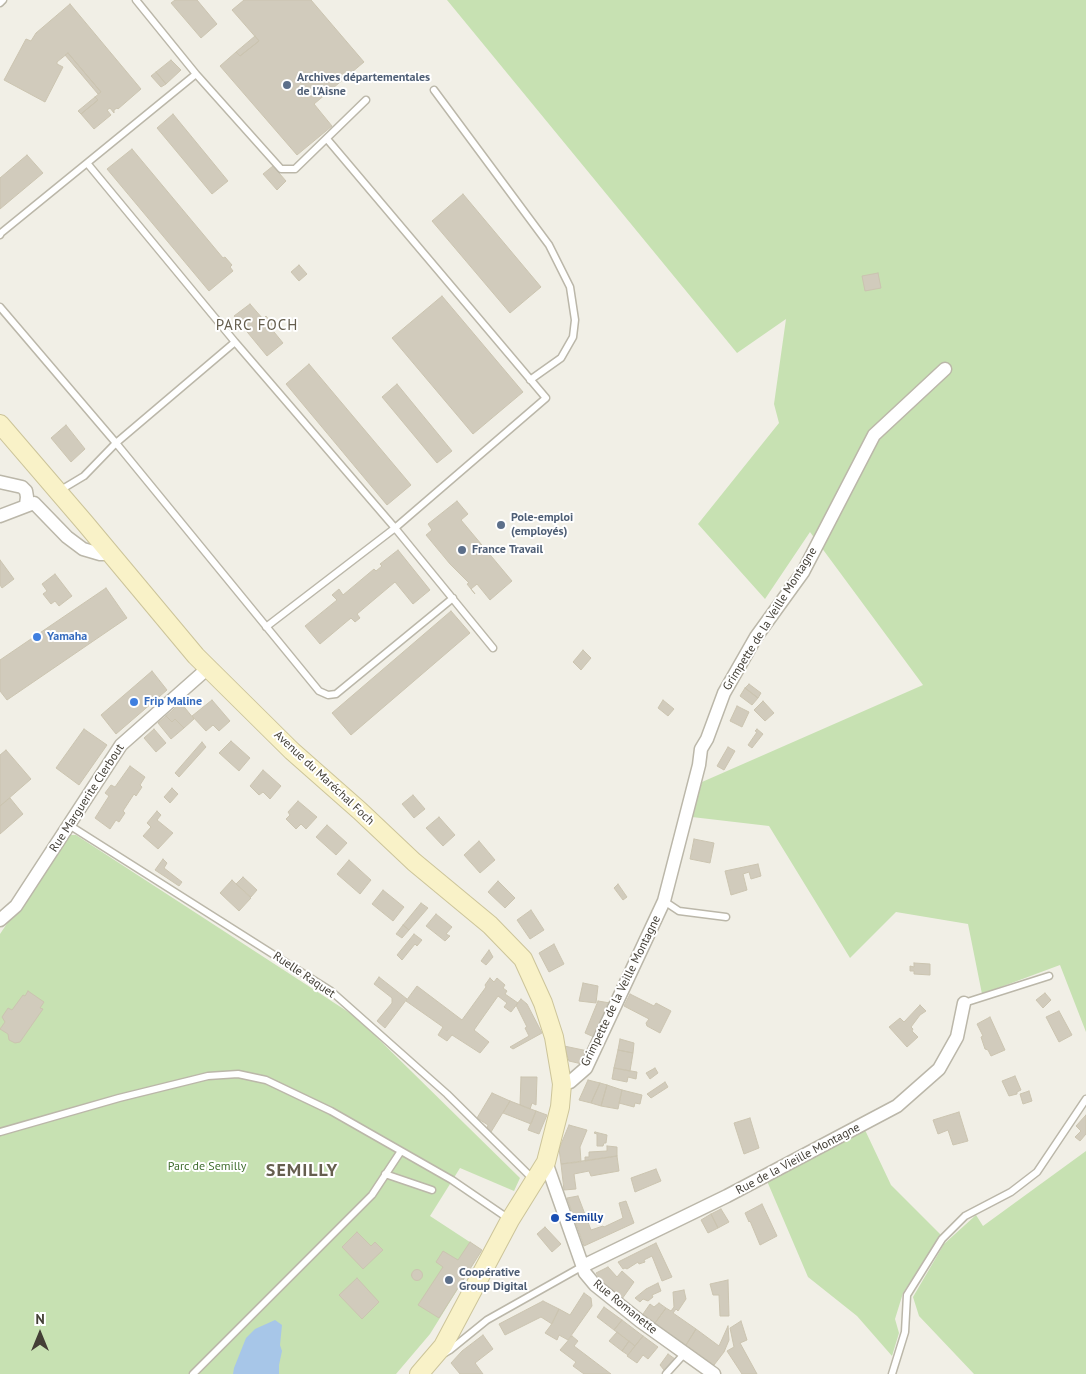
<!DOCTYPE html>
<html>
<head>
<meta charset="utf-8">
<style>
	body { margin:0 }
	#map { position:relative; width:1086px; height:1374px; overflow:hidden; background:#f1efe6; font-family:"PT Sans",sans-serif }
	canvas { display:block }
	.north { position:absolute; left:15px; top:1309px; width:50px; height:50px; -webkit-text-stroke:4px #fff; paint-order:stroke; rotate:0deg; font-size:14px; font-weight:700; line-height:20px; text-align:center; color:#433f36 }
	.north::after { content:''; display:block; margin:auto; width:18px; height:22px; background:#433f36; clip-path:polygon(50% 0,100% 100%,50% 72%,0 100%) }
</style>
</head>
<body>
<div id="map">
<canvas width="1086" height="1374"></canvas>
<div class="north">N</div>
</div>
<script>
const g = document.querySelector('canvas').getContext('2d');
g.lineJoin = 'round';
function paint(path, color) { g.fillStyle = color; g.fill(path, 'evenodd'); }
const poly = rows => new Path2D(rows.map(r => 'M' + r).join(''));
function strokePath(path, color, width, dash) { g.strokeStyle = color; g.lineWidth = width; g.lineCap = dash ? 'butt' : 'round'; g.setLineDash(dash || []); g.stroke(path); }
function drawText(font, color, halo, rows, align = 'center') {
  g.font = font + ' "PT Sans",sans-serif'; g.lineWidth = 4; g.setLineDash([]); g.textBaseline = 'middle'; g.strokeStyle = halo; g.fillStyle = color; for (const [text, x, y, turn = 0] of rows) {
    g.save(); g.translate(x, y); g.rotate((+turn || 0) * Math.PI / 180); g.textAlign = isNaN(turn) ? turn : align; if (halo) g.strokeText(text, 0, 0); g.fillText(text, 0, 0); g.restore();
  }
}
const green = poly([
	[447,0,1086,0,1086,1032,1060,965,982,994,968,924,896,912,850,958,769,826,692,817,702,782,923,685,810,532,765,599,698,524,779,423,774,404,786,319,737,353],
	[66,835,76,835,356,1017,520,1178,514,1191,460,1168,430,1216,482,1250,430,1334,396,1374,0,1374,0,934],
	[865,1130,891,1185,941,1235,903,1293,895,1319,899,1333,892,1356,857,1316,808,1277,767,1181],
	[1086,1151,1086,1374,974,1374,919,1316,913,1297,944,1244,976,1215,983,1226]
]);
const water = poly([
	[275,1320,282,1325,280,1345,282,1351,279,1365,279,1374,233,1374,234,1368,246,1338,255,1329]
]);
const building = poly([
	[175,0,197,0,217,24,201,38,171,3,175,0],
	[244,0,311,0,364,62,314,104,332,126,297,155,220,66,236,52,240,56,259,41,232,10,244,0],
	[70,4,141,89,118,109,117,108,114,110,114,113,110,108,107,110,111,115,94,129,81,114,98,100,95,97,101,92,68,53,57,62,57,64,63,67,45,102,4,80,26,39,31,41,36,33,70,4],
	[255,36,259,41,240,56,236,52,255,36],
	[68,53,101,92,98,94,65,55,68,53],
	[171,60,181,70,166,84,156,72,171,60],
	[156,72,166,84,161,87,151,76,156,72],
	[95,97,98,100,81,114,78,111,95,97],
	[173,114,228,181,212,194,157,128,173,114],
	[132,149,223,258,225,257,232,265,230,267,233,271,209,291,107,169,132,149],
	[27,155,43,173,0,209,0,178,27,155],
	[273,166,286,181,277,190,263,174,273,166],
	[463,194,541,287,510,313,432,221,463,194],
	[299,265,307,274,299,281,291,272,299,265],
	[878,273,881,288,865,291,862,276,878,273],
	[442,296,523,392,473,434,392,338,442,296],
	[250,304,263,319,266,316,272,324,270,327,283,343,267,356,234,316,250,304],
	[309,364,411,485,387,505,286,384,309,364],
	[397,384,452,451,437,463,382,397,397,384],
	[66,425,85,449,71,462,51,438,66,425],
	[457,501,468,514,461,520,512,581,490,600,477,584,471,589,475,594,467,584,469,583,450,564,426,535,432,530,428,524,457,501],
	[398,550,430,590,413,604,395,582,357,614,360,618,355,622,351,618,320,644,305,626,337,600,332,595,339,589,343,595,374,569,376,571,382,566,380,564,398,550],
	[0,560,14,579,2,588,0,585,0,560],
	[55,574,72,596,59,606,55,601,51,604,43,594,47,591,42,584,55,574],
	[106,588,127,618,7,700,0,691,0,660,106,588],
	[451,611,470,633,351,735,332,713,451,611],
	[583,650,591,658,581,670,573,662,583,650],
	[152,671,167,690,116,734,101,715,152,671],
	[749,684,761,693,758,698,745,688,749,684],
	[745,688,758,698,752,705,740,696,745,688],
	[212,700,230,721,219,731,213,725,206,731,192,716,212,700],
	[663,700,674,709,668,716,658,708,663,700],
	[763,701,774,713,765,721,754,710,763,701],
	[181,703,194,719,184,728,175,719,172,722,166,716,181,703],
	[737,706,749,712,742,727,730,721,737,706],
	[166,716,172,722,175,719,184,728,171,739,158,723,166,716],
	[84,729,107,745,79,785,56,768,84,729],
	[154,729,166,743,156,752,144,738,154,729],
	[757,729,763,734,752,748,748,745,757,732,755,731,757,729],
	[231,741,250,758,239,771,219,753,231,741],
	[202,742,206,747,179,777,175,773,202,742],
	[728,747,735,751,724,770,717,766,728,747],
	[6,750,31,779,0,806,0,755,6,750],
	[130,766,145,777,140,785,142,787,136,796,134,794,123,811,125,813,119,822,116,820,110,829,95,818,109,796,105,793,111,785,115,787,130,766],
	[263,770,281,786,270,799,263,792,259,795,250,786,263,770],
	[172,788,178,794,170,803,164,797,172,788],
	[413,795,425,809,414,818,402,804,413,795],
	[10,798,23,814,0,834,0,806,10,798],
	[298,801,317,817,306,829,301,824,296,829,286,819,290,815,288,812,298,801],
	[157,811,161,815,157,820,173,833,158,849,143,836,151,827,147,823,157,811],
	[439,817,455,835,443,846,426,828,439,817],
	[327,825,347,843,336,855,316,837,327,825],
	[694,839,714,843,710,863,690,859,694,839],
	[479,841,495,860,480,873,464,855,479,841],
	[163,859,167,863,164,868,182,882,179,886,155,870,163,859],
	[349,860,371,880,360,894,337,874,349,860],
	[758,864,761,876,751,879,749,872,743,874,747,890,731,895,725,871,758,864],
	[243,877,257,890,251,897,236,884,243,877],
	[232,880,251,898,239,911,220,893,232,880],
	[498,881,515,898,505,908,488,892,498,881],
	[618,884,627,897,623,900,614,888,618,884],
	[383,890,404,907,393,921,372,904,383,890],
	[421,903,428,908,409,930,403,925,421,903],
	[531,910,544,930,530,939,517,920,531,910],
	[436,914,452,927,446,934,450,936,445,941,426,926,436,914],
	[403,925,409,930,402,938,396,934,403,925],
	[414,934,422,940,417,946,415,944,402,960,397,955,414,934],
	[554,944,564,964,549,972,539,953,554,944],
	[489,950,493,957,486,965,481,961,489,950],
	[914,963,930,964,930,975,914,974,914,971,910,971,910,966,914,967,914,963],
	[379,977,407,999,385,1028,377,1021,392,1003,392,998,374,984,379,977],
	[490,978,494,982,497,978,505,985,503,988,507,991,505,994,518,1003,511,1012,504,1007,507,1003,498,996,474,1030,489,1042,480,1053,452,1035,447,1041,438,1035,443,1027,406,1001,417,986,462,1020,486,987,485,985,490,978],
	[583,983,598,986,596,1003,579,1001,583,983],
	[28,991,44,1002,40,1008,43,1009,20,1042,15,1043,9,1040,8,1034,0,1029,5,1022,2,1017,8,1008,12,1010,23,995,25,996,28,991],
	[1045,993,1051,1000,1043,1008,1036,1000,1045,993],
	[630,994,654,1006,656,1003,671,1011,660,1033,647,1026,646,1023,649,1019,624,1006,630,994],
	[521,999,527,1004,542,1033,513,1049,510,1047,529,1036,525,1028,527,1027,516,1005,521,999],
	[598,1001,610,1003,594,1037,585,1033,598,1001],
	[920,1005,926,1011,920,1015,911,1027,913,1029,912,1031,918,1037,907,1047,889,1027,900,1018,904,1022,920,1005],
	[1059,1011,1072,1035,1059,1042,1046,1017,1059,1011],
	[990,1017,1005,1050,991,1056,988,1050,985,1049,981,1037,983,1036,977,1024,990,1017],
	[620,1039,634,1043,633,1053,618,1050,620,1039],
	[564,1046,588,1051,582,1064,569,1061,564,1046],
	[618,1050,633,1053,630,1071,614,1068,618,1050],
	[614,1068,637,1072,636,1079,628,1077,627,1082,612,1079,614,1068],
	[655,1068,658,1073,650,1079,646,1073,655,1068],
	[1015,1076,1021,1090,1017,1092,1017,1094,1009,1096,1002,1081,1015,1076],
	[521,1077,537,1077,536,1105,532,1103,530,1109,520,1105,521,1077],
	[588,1080,600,1083,591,1103,579,1100,588,1080],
	[665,1082,668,1087,651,1098,647,1094,665,1082],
	[600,1083,607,1085,601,1106,591,1103,600,1083],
	[607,1085,622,1090,618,1109,601,1106,607,1085],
	[622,1090,642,1095,640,1104,635,1103,634,1107,619,1103,622,1090],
	[1029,1091,1032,1101,1023,1104,1020,1094,1029,1091],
	[492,1093,510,1101,491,1132,487,1129,488,1125,477,1118,492,1093],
	[510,1101,536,1111,531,1124,503,1113,510,1101],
	[536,1111,547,1115,539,1134,528,1130,536,1111],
	[959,1112,968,1141,953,1145,948,1130,938,1134,933,1120,959,1112],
	[1086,1115,1086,1134,1080,1141,1075,1137,1081,1131,1076,1126,1086,1115],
	[750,1118,759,1148,744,1154,734,1123,750,1118],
	[569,1125,587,1130,580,1147,581,1162,561,1164,559,1149,569,1125],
	[595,1132,607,1135,606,1143,604,1143,603,1146,597,1146,597,1134,594,1133,595,1132],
	[607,1146,617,1147,617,1156,585,1161,585,1157,589,1157,589,1152,607,1151,607,1146],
	[617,1156,619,1171,591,1176,589,1171,574,1174,576,1189,564,1190,561,1164,617,1156],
	[656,1169,661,1181,635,1192,631,1178,656,1169],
	[578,1196,591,1230,603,1226,604,1227,623,1218,619,1203,626,1201,634,1223,584,1246,567,1198,578,1196],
	[762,1204,777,1236,760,1245,750,1221,749,1222,745,1213,762,1204],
	[721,1209,729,1222,718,1228,711,1214,721,1209],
	[711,1214,718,1228,708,1233,701,1220,711,1214],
	[545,1227,561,1244,552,1252,537,1234,545,1227],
	[357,1232,371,1246,375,1242,383,1250,363,1269,342,1247,357,1232],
	[470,1242,482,1250,439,1318,418,1305,443,1267,436,1262,443,1251,458,1260,470,1242],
	[656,1243,672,1277,662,1281,652,1256,644,1260,645,1262,639,1264,638,1262,627,1269,625,1268,623,1269,618,1262,656,1243],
	[608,1267,617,1277,622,1271,634,1282,622,1299,607,1289,596,1273,608,1267],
	'411.5 1275a5.5 5.5 0 1 1 11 0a5.5 5.5 0 1 1-11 0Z',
	[357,1278,379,1302,362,1319,339,1295,357,1278],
	[728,1280,729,1316,720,1316,719,1295,713,1295,710,1284,728,1280],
	[658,1283,661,1291,652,1295,653,1297,648,1301,643,1299,640,1302,635,1298,646,1289,658,1283],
	[684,1290,686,1299,678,1311,676,1309,673,1313,696,1329,686,1345,655,1323,666,1308,671,1311,674,1307,673,1292,684,1290],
	[584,1293,591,1298,592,1306,568,1340,559,1335,557,1340,545,1333,551,1325,559,1309,570,1315,584,1293],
	[543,1301,559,1309,552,1324,541,1317,505,1335,499,1324,543,1301],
	[659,1303,666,1308,655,1323,643,1314,650,1304,654,1307,659,1303],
	[604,1307,622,1320,614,1330,597,1317,604,1307],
	[622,1320,643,1336,635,1346,614,1330,622,1320],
	[741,1321,747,1340,740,1343,757,1374,742,1374,727,1351,734,1347,730,1328,741,1321],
	[728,1326,729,1340,724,1352,714,1365,686,1345,696,1329,719,1346,728,1326],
	[617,1332,629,1341,622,1351,609,1341,617,1332],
	[483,1335,493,1349,475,1363,483,1374,460,1374,451,1363,462,1351,483,1335],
	[572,1336,578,1341,574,1346,611,1374,584,1374,573,1366,576,1362,560,1350,572,1336],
	[643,1336,658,1347,648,1359,643,1355,637,1363,627,1356,643,1336],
	[629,1341,635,1346,628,1355,622,1351,629,1341],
	[668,1354,675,1359,664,1370,660,1365,668,1354]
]);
const service = poly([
	[136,0,196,74],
	[0,3,3,0],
	[434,90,549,245,570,287,575,320,573,337,561,358,530,380],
	[87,163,196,74,281,169,295,169,366,100],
	[0,235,1,233,87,163,235,342],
	[0,307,116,443,235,342,395,528,546,398,327,139],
	[59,491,84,476,116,443,319,691,328,695,336,694,453,598],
	[266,627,395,528,493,648],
	[69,825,331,991,447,1094,534,1180],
	[664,901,679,911,726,917],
	[964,1003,1049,976],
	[0,1132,119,1098,208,1076,238,1074,266,1080,331,1111,452,1180,509,1219],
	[385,1174,432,1190],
	[445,1353,450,1350,487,1320,583,1266],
	[193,1374,372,1195,401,1151],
	[666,1374,685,1353],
	[892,1374,905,1332,907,1295,942,1239,965,1216,1011,1192,1037,1172,1086,1099]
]);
const minor = poly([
	[0,482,22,487,26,491,27,497,26,505],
	[0,516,34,503,67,537,83,549,100,554,103,554,108,550],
	[0,920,16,906,121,745,208,668],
	[562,1084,570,1082,586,1068,664,901,699,765,701,749,707,739,724,693,756,637,803,572,874,435,945,369],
	[546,1162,585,1273,595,1285,640,1321,714,1374],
	[583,1266,727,1196,897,1106,939,1069,957,1037,964,1003]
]);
const secondary = poly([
	[0,424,85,523,196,656,292,751,360,811,414,862,490,925,523,959,543,1003,554,1037,562,1084,560,1107,546,1162,510,1220,443,1346,419,1374]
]);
const markers = [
	[287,85,5,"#5c6f8a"],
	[501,525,5,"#5c6f8a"],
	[462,550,5,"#5c6f8a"],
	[37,637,5,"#3f7fe0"],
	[134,702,5,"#3f7fe0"],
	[555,1218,5,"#1a4fb4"],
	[449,1280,5,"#5c6f8a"]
];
const serviceNames = [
	["Archives départementales",297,78],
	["de l'Aisne",297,92],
	["Pole-emploi",511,518],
	["(employés)",511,532],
	["France Travail",472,550],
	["Coopérative",459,1273],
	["Group Digital",459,1287]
];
const streetNames = [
	["Grimpette de la Veille Montagne",770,619,-58],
	["Avenue du Maréchal Foch",324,778,43],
	["Rue Marguerite Clerbout",87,798,-57],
	["Ruelle Raquet",304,975,34],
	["Grimpette de la Veille Montagne",621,991,-64],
	["Rue de la Vieille Montagne",798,1159,-28],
	["Rue Romanette",625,1307,39]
];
const shopNames = [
	["Yamaha",47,637],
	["Frip Maline",144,702]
];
const parkNames = [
	["Parc de Semilly",207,1167]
];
const transitNames = [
	["Semilly",565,1218]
];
const quarterNames = [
	["PARC FOCH",257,326]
];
const districtNames = [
	["SEMILLY",302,1171]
];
paint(green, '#c7e1b2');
paint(water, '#a7c6e8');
paint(building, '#d1cbbc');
strokePath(building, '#cbc4b0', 1);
strokePath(service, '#bbb7a9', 9);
strokePath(minor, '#bbb7a9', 15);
strokePath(secondary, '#ccc499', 20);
strokePath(service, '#fff', 6);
strokePath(minor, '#fff', 12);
strokePath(secondary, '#f9f2c8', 18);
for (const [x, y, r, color] of markers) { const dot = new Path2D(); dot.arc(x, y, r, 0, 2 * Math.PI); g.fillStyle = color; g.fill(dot); strokePath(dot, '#fff', 2); }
drawText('bold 12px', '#4e5e75', '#fff', serviceNames, 'left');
drawText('12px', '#433f36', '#fff', streetNames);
drawText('bold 12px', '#366cbe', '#fff', shopNames, 'left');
drawText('12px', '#406e2f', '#fff', parkNames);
drawText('bold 12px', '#164399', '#fff', transitNames, 'left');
g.letterSpacing = '1px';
drawText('15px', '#655e4e', '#fff', quarterNames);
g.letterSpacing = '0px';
g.letterSpacing = '1px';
drawText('bold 18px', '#655e4e', '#fff', districtNames);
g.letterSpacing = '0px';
</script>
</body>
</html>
